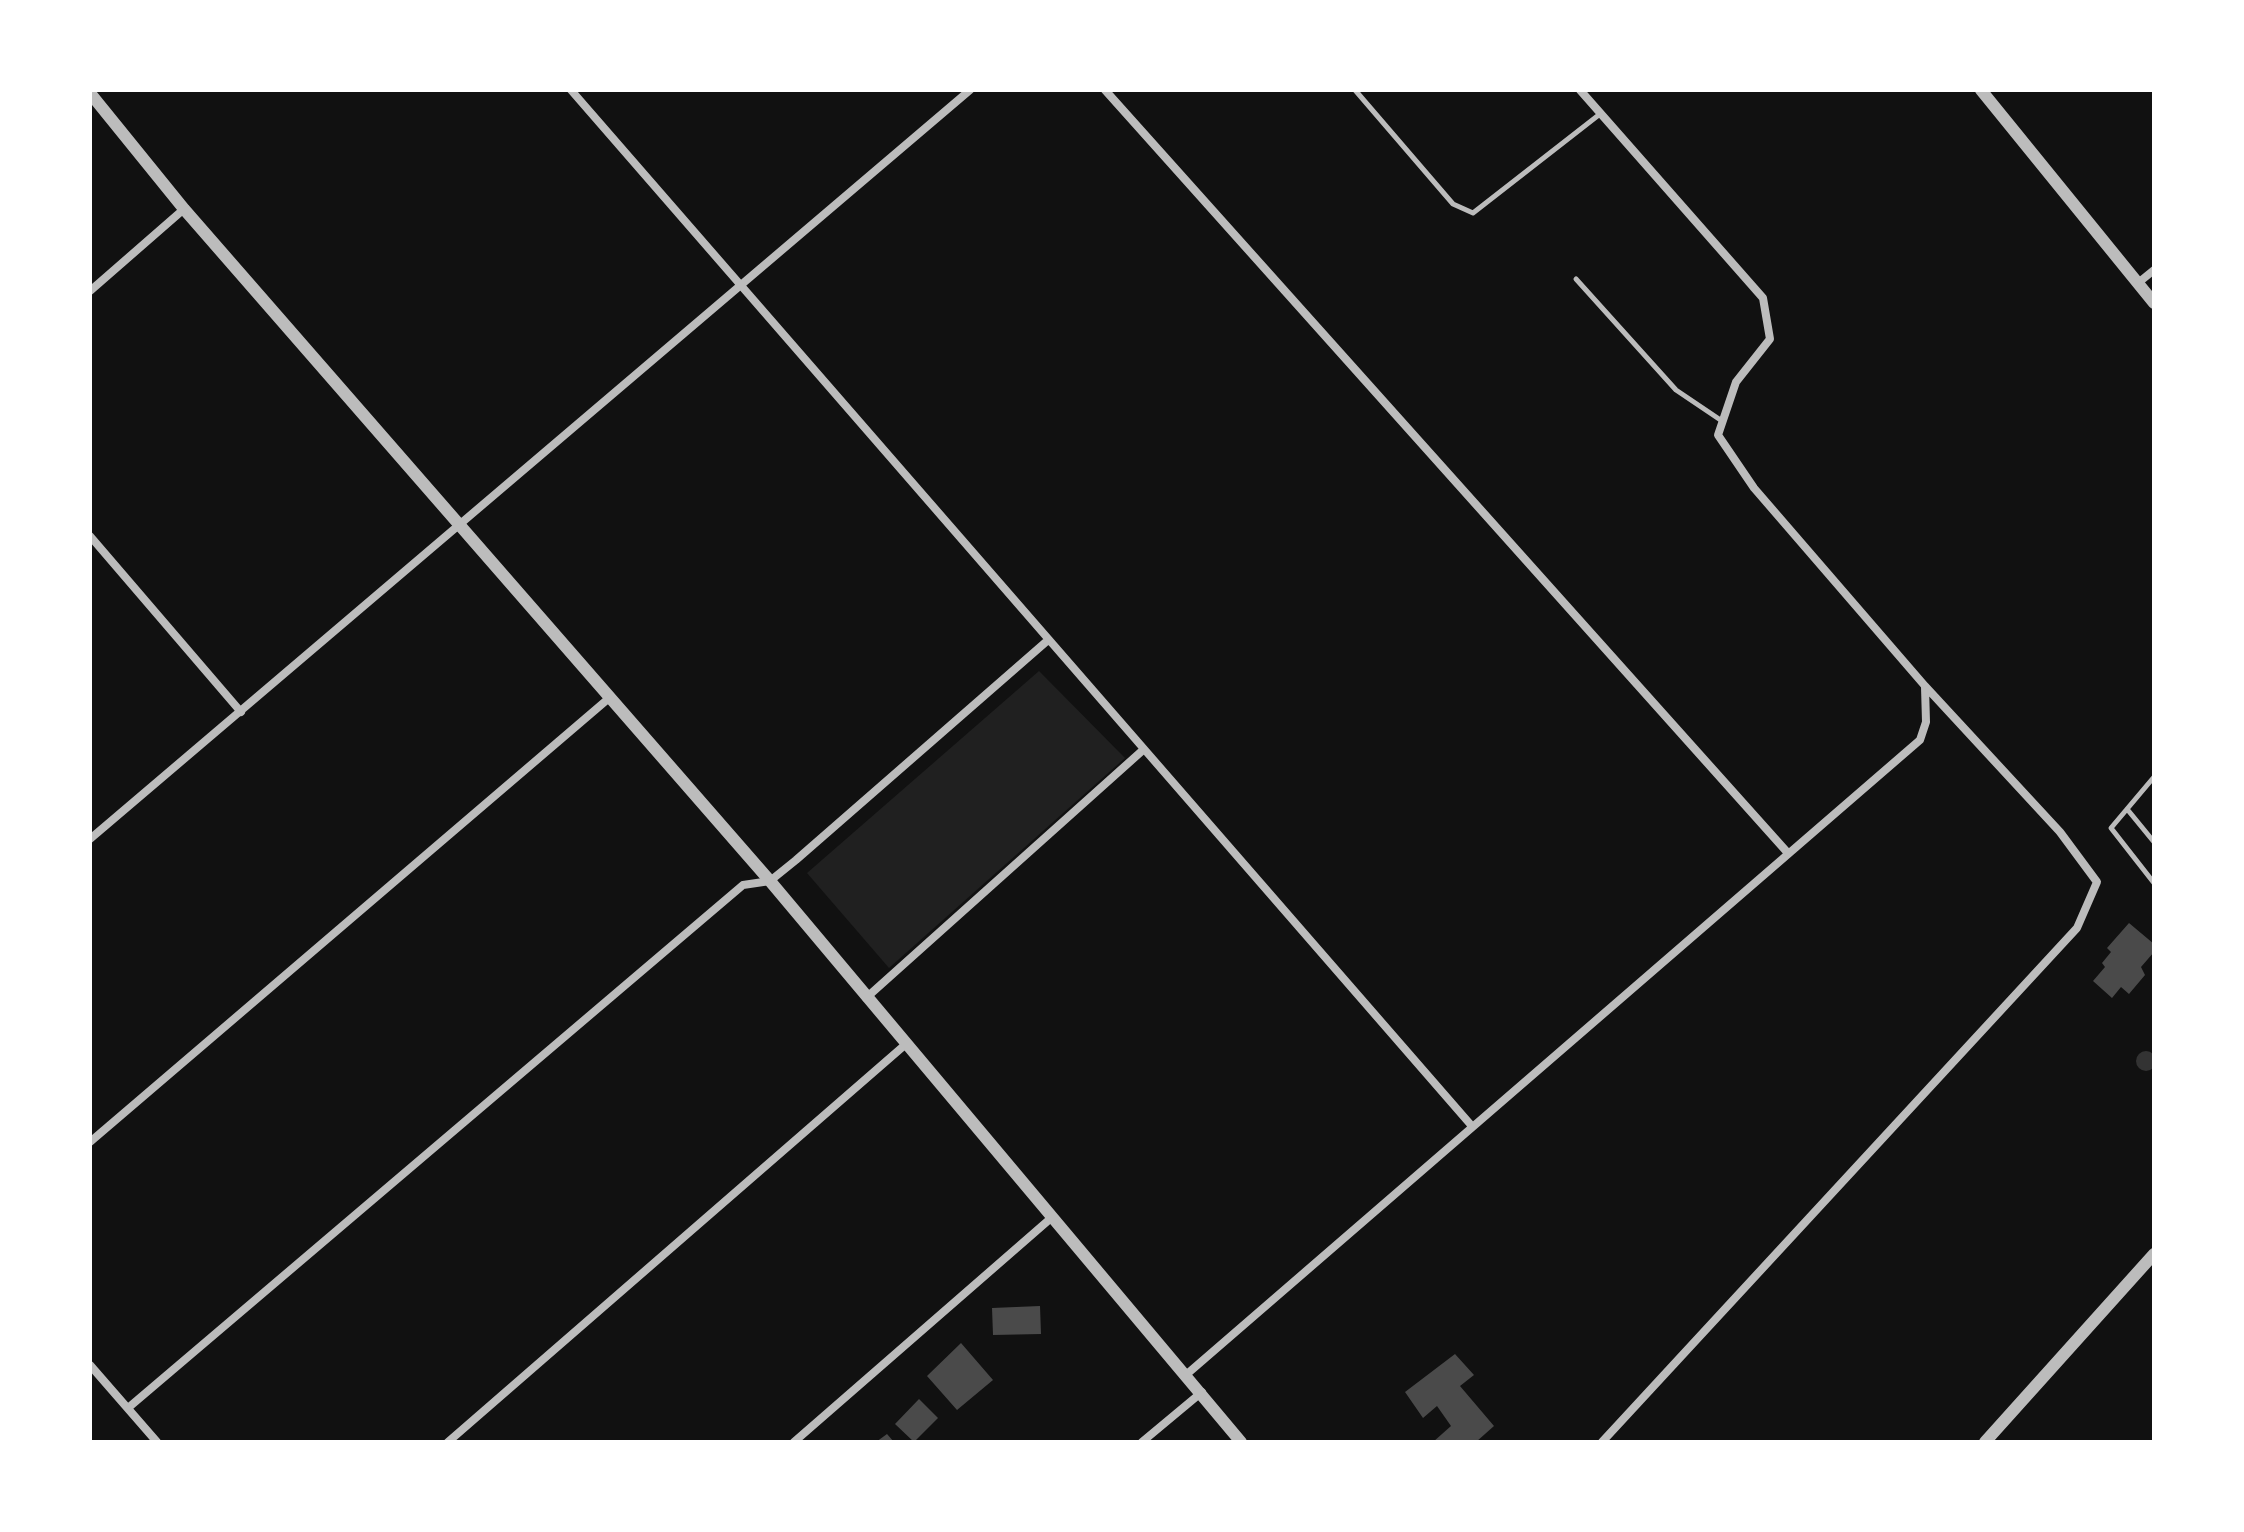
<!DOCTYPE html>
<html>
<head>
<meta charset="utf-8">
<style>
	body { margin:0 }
	#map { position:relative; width:2244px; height:1532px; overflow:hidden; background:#111; font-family:Roboto,sans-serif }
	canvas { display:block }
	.frame { position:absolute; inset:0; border:92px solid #fff; pointer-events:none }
</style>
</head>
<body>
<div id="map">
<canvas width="2244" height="1532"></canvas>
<div class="frame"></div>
</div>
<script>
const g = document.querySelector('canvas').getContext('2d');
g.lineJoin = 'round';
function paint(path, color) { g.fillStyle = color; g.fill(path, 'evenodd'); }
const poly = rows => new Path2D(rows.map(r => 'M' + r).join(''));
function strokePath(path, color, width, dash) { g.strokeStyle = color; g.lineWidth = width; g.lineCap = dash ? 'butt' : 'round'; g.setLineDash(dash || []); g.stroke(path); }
const green = poly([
	[1039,671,1125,758,889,968,807,873]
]);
const water = poly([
	'2136 1061a10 10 0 1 1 20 0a10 10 0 1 1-20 0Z'
]);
const building = poly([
	[2129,923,2154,944,2154,952,2141,967,2145,975,2129,994,2121,987,2112,998,2093,981,2105,967,2102,963,2111,952,2107,948],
	[1040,1306,1041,1334,993,1335,992,1308],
	[961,1343,993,1380,957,1410,927,1376],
	[1455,1354,1474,1375,1460,1386,1494,1426,1476,1442,1433,1442,1451,1426,1437,1406,1423,1418,1405,1392],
	[919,1399,938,1418,914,1442,895,1424],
	[887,1434,894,1442,876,1442]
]);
const service = poly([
	[1355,90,1453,204,1473,213,1600,114],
	[1576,279,1676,390,1722,421],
	[2154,777,2111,828,2154,883],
	[2127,809,2154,842]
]);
const minor = poly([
	[571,90,1471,1125],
	[1105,90,1787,852],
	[1580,90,1763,298,1770,339,1736,382,1718,435,1754,488,1925,686,2060,832,2097,882,2077,928,1602,1442],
	[2138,283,2154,270],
	[90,291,184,209],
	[90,536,241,712],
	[90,839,970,90],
	[866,998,1143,750],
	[90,1142,608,699],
	[90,1365,157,1442],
	[1187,1374,1920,740,1926,722,1925,687],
	[128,1408,743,885,770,881,796,860,1047,641],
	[448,1442,906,1044],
	[794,1442,1050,1219],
	[1142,1442,1202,1392]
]);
const tertiary = poly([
	[1981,90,2154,303],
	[90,93,184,209,770,881,1241,1442],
	[1985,1442,2154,1254]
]);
paint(green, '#202020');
paint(water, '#333');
paint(building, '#4a4a4a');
strokePath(service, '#bcbcbc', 5);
strokePath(minor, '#bcbcbc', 8);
strokePath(tertiary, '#bcbcbc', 12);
</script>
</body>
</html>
